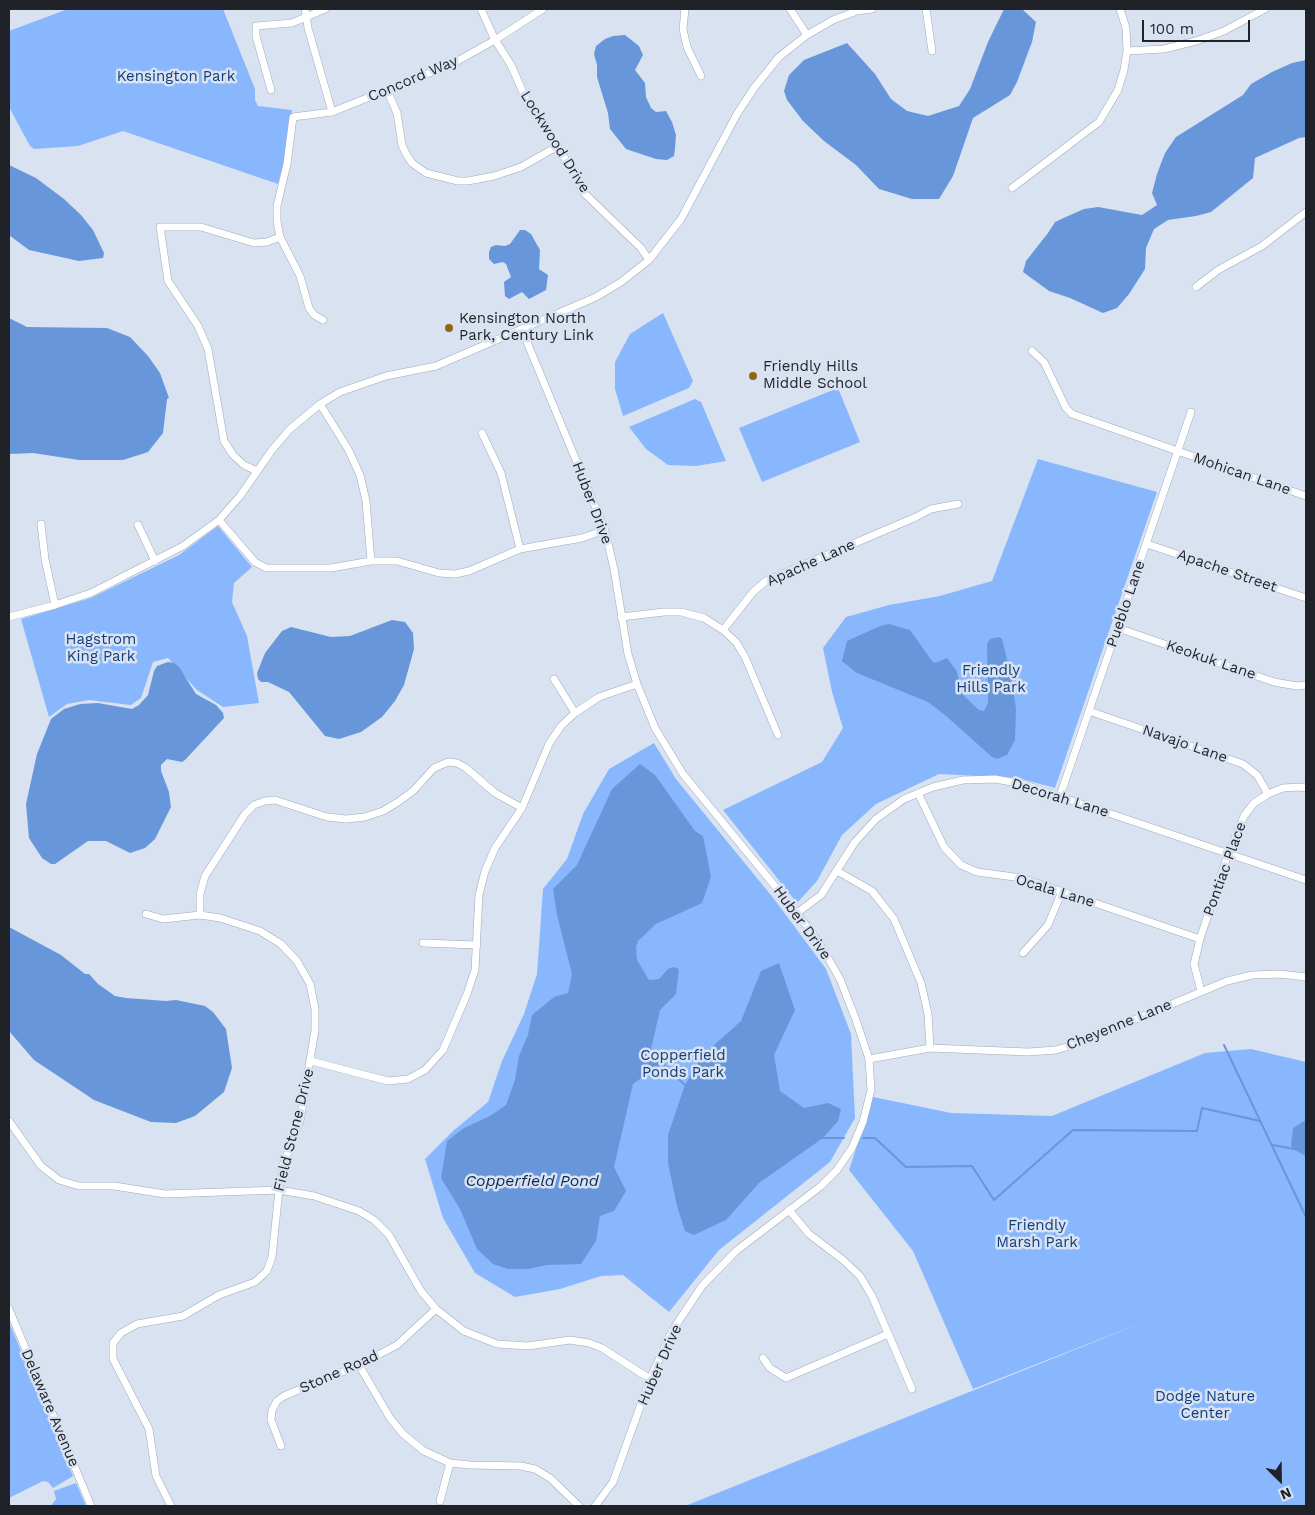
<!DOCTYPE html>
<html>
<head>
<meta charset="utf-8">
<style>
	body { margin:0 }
	#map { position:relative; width:1315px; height:1515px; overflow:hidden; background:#d8e2f1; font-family:"Work Sans",sans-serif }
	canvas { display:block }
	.frame { position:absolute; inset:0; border:10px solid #1f2328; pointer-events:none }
	.north { position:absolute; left:1255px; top:1455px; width:50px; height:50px; -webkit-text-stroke:4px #d8e2f1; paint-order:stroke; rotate:157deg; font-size:14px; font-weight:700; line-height:20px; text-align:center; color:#1f2328 }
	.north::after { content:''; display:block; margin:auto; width:18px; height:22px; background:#1f2328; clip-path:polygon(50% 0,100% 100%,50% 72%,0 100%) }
	.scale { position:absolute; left:1142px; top:20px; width:108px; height:22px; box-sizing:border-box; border:2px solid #1f2328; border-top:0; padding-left:6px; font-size:15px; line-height:18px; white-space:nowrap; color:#1f2328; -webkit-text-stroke:4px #d8e2f1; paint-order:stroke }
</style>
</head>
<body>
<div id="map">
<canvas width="1315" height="1515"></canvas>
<div class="frame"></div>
<div class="north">N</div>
<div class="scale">100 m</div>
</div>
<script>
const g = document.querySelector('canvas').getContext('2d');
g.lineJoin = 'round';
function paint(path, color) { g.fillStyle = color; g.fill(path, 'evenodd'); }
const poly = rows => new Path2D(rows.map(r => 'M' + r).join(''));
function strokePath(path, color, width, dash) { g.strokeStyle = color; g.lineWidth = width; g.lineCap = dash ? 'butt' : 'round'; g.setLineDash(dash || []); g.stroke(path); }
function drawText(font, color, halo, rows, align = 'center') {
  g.font = font + ' "Work Sans",sans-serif'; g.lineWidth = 5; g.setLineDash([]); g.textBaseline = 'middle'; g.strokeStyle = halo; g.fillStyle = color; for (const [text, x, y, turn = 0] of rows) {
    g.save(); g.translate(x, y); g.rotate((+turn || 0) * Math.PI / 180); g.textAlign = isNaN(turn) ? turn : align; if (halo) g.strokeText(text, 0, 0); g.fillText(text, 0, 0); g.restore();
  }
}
const green = poly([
	[68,9,223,9,255,89,255,100,258,106,292,110,284,160,278,184,123,131,78,146,34,149,30,146,9,107,9,31],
	[663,313,693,381,689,388,623,416,615,389,615,362,630,334],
	[838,388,860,442,762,482,739,428],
	[695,399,701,402,726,461,696,466,668,465,646,449,629,427],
	[1038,459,1157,492,1055,788,1018,778,939,774,876,804,842,835,817,881,797,903,723,810,822,762,843,728,832,692,823,648,846,617,889,605,940,596,992,581],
	[218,526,252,567,234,583,232,602,247,636,259,703,223,707,197,690,168,658,153,662,141,698,131,705,89,700,67,704,49,717,21,619,91,598,179,555],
	[654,743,676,779,774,899,826,969,851,1034,855,1118,830,1162,719,1250,669,1312,623,1275,601,1276,560,1289,515,1297,475,1273,443,1218,425,1159,453,1131,488,1102,502,1061,524,1014,537,974,543,889,567,859,583,814,609,769],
	[1251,1049,1306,1062,1306,1506,685,1506,1149,1320,973,1389,913,1251,849,1170,873,1097,951,1113,1052,1116,1205,1053],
	[9,1322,73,1476,53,1488,48,1482,43,1481,9,1498],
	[76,1483,86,1506,51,1506,56,1499,54,1491]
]);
const water = poly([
	[1004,9,1022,9,1036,22,1032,42,1017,82,1010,95,973,118,953,176,939,199,912,199,879,189,856,165,824,141,803,121,787,100,784,91,789,75,804,60,847,43,875,74,891,99,907,111,928,116,959,106,970,89,988,42],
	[625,35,639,46,643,55,635,70,645,83,646,97,651,108,656,112,666,111,672,122,676,135,675,148,674,156,667,160,656,159,626,149,610,129,608,113,597,77,597,65,594,54,596,46,605,39,613,36],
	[1306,60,1306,137,1299,138,1255,158,1253,178,1211,212,1196,216,1168,220,1154,229,1146,248,1145,269,1129,294,1117,308,1103,313,1070,298,1049,291,1023,272,1026,261,1048,233,1055,222,1068,216,1084,209,1098,207,1142,215,1157,205,1152,193,1157,174,1165,153,1176,137,1243,95,1251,84,1272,72,1292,63],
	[9,165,36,178,64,199,81,215,93,230,104,253,103,258,79,261,29,250,9,235],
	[520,230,525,230,531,234,540,250,539,269,548,275,546,290,529,299,522,292,509,299,505,296,504,282,511,277,506,264,503,262,494,264,489,259,489,252,491,247,496,245,505,246,510,244],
	[9,318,27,327,107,328,130,337,148,356,160,373,169,398,167,399,163,433,148,452,123,460,79,460,33,453,9,454],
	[392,620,405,622,413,633,414,649,404,685,395,701,382,717,361,732,339,739,325,736,289,692,268,682,261,682,258,679,257,673,265,653,282,631,291,627,331,637,350,636],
	[889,624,910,630,932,661,935,663,947,658,956,670,964,696,979,710,984,711,988,703,987,644,990,639,999,637,1002,639,1010,672,1016,708,1015,740,1007,755,997,759,992,757,945,715,928,702,857,673,842,661,847,641,880,626],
	[168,662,174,663,179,667,196,694,216,705,223,713,224,718,185,760,182,762,167,759,161,765,161,771,169,792,171,807,155,839,145,848,130,853,106,841,88,841,55,864,51,864,42,858,29,838,26,804,37,754,51,719,64,709,80,704,98,703,132,709,139,705,148,695,154,671,157,666],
	[640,764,655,775,695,831,703,836,711,877,702,903,656,924,638,941,636,947,637,960,649,980,659,979,668,969,674,967,679,969,676,994,660,1010,649,1058,662,1063,633,1084,614,1167,626,1191,614,1211,600,1216,596,1241,581,1264,547,1265,528,1269,508,1269,493,1264,477,1249,460,1209,441,1178,447,1141,464,1128,490,1116,506,1105,515,1080,519,1056,528,1035,532,1015,554,997,568,993,572,974,557,915,553,889,577,865,612,789],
	[9,927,61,955,85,974,89,974,98,984,115,996,126,998,166,1001,176,1000,205,1006,213,1012,226,1029,232,1068,224,1092,195,1116,176,1123,151,1122,94,1100,34,1060,9,1031],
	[779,963,795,1010,774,1055,780,1091,804,1108,828,1103,841,1109,838,1121,823,1138,759,1183,726,1220,694,1235,685,1231,677,1206,668,1163,668,1135,685,1085,703,1055,741,1021,761,971],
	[1306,1120,1306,1156,1293,1149,1291,1146,1293,1128]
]);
const stream = poly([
	[1224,1045,1306,1217],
	[662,1063,665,1066],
	[670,1071,685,1085],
	[823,1138,844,1138],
	[863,1138,875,1138,906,1167,972,1166,994,1200,1073,1130,1197,1131,1202,1108,1260,1121],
	[1273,1145,1294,1149]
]);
const minor = poly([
	[305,9,308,28,332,112],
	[481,9,495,40,511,65,529,106,558,146,584,193,641,248,649,260],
	[685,9,683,29,687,47,701,76],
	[790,9,807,35],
	[926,9,932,51],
	[1127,51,1164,49,1196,41,1224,31,1265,9],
	[271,90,256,36,256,26,292,23,325,9],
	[387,90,397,113,402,145,406,154,412,163,426,173,458,181,468,181,494,176,521,167,558,146],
	[1012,188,1099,122,1118,90,1124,70,1127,51,1126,28,1120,9],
	[1196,287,1218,270,1262,246,1306,212],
	[323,320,314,315,309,308,300,276,280,237,277,221,277,206,287,164,293,117,332,112,452,64,495,40,543,9],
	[522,330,605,530,614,569,628,654,637,684,655,728,683,774,797,913,820,944,840,979,856,1020,869,1059,871,1090,863,1122,852,1148,837,1170,821,1186,736,1251,702,1286,672,1331,650,1379,613,1482,595,1506],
	[1032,351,1044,362,1066,408,1072,414,1306,496],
	[320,404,348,449,360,475,366,501,371,561],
	[482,433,501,473,520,549],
	[257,471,244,465,233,455,224,441,208,349,198,326,168,281,160,227,201,227,254,243,267,242,280,237],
	[219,520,255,562,266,568,331,568,371,561,397,561,439,573,455,574,469,571,520,549,582,538,605,530],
	[41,524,45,559,55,605],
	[138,525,155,561],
	[1147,544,1306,598],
	[9,617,55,605,91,593,183,546,219,520,240,496,272,450,289,430,320,404,340,392,386,376,436,366,596,297,621,282,649,260,681,219,737,114,754,88,779,57,807,35,833,20,857,11,872,9],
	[621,617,664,612,681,612,704,618,723,630,736,642,745,657,778,735],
	[1118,628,1274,682,1297,686,1306,685],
	[723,630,753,592,766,581,916,517,931,509,958,504],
	[554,679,575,713],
	[1089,711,1243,764,1257,775,1268,794],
	[918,793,944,847,961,865,977,872,1022,878,1200,939],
	[1060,796,1191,412],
	[837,871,872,891,894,919,921,983,928,1014,930,1048],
	[797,913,821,895,855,842,876,819,904,799,933,787,963,780,995,779,1023,784,1306,880],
	[146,914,163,919,200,915,220,918,260,931,281,944,297,961,310,984,315,1009,315,1030,300,1121,283,1165,279,1190,272,1257,267,1271,255,1282,219,1295,183,1316,137,1324,121,1333,113,1343,113,1359,149,1429,156,1476,171,1506],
	[200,915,200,894,205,876,245,814,254,805,265,801,275,800,327,817,346,819,365,817,383,811,398,802,413,791,434,768,448,762,457,763,466,768,495,793,522,808],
	[423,943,477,945],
	[1023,953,1048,925,1062,891],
	[1201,991,1194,964,1200,939,1228,854,1244,816,1254,803,1268,794,1283,788,1300,787,1306,788],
	[869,1059,930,1048,1028,1052,1056,1050,1079,1043,1227,981,1252,975,1280,974,1306,977],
	[311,1061,388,1081,408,1079,425,1070,443,1050,467,994,475,970,479,895,485,871,495,848,522,808,549,744,561,726,575,713,599,697,637,684],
	[9,1121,41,1166,59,1180,79,1186,114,1186,165,1194,279,1190,314,1196,359,1211,374,1220,389,1235,421,1291,436,1309,464,1331,497,1344,528,1346,570,1340,589,1343,602,1348,650,1379],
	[789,1210,809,1234,843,1260,860,1276,872,1296,912,1389],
	[9,1309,91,1506],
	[763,1358,770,1368,786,1378,888,1334],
	[359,1365,390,1418,403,1434,424,1451,450,1463,470,1465,521,1466,535,1469,550,1478,579,1506],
	[281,1446,271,1420,272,1410,277,1401,284,1396,359,1365,397,1345,436,1309],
	[440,1501,450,1463]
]);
const markers = [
	[449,328,5,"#8f640c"],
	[753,376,5,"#8f640c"]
];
const parkNames = [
	["Kensington Park",176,77],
	["Hagstrom",101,640],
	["King Park",101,657],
	["Friendly",991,671],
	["Hills Park",991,688],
	["Copperfield",683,1056],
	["Ponds Park",683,1073],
	["Friendly",1037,1226],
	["Marsh Park",1037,1243],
	["Dodge Nature",1205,1397],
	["Center",1205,1414]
];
const streetNames = [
	["Concord Way",413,79,-23],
	["Lockwood Drive",555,142,58],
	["Mohican Lane",1242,474,19],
	["Huber Drive",592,503,69],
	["Apache Lane",811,563,-24],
	["Apache Street",1227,571,19],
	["Pueblo Lane",1126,604,-71],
	["Keokuk Lane",1211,660,19],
	["Navajo Lane",1185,744,19],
	["Decorah Lane",1060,798,17],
	["Pontiac Place",1225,869,-70],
	["Ocala Lane",1055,891,17],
	["Huber Drive",802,923,54],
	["Cheyenne Lane",1119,1025,-22],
	["Field Stone Drive",294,1130,-76],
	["Huber Drive",660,1365,-66],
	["Stone Road",339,1372,-24],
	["Delaware Avenue",50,1408,67]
];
const poiNames = [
	["Kensington North",459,319],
	["Park, Century Link",459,336],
	["Friendly Hills",763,367],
	["Middle School",763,384]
];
const waterNames = [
	["Copperfield Pond",532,1181]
];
paint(green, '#88b7fd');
paint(water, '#6896db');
strokePath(stream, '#6896db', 2);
strokePath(minor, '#a0a9b8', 8);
strokePath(minor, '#fff', 7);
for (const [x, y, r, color] of markers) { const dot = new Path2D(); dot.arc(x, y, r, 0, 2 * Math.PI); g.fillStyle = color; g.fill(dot); strokePath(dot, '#d8e2f1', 2); }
drawText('15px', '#133e7c', '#d8e2f1', parkNames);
drawText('15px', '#1f2328', '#d8e2f1', streetNames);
drawText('15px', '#1f2328', '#d8e2f1', poiNames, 'left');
drawText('italic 16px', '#0a2853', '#d8e2f1', waterNames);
</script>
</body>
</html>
